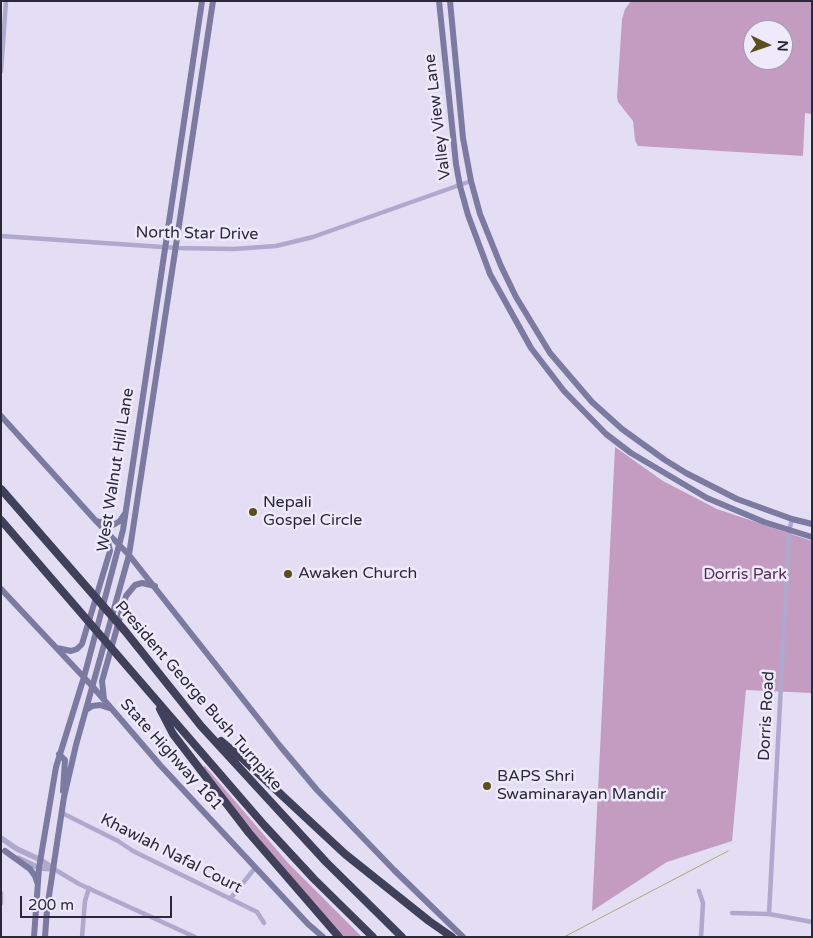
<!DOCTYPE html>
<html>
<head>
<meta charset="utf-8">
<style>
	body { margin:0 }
	#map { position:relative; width:813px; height:938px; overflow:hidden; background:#e3def4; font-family:"Varela Round",sans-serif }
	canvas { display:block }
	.frame { position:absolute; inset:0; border:2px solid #292939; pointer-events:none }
	.north { position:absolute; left:743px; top:20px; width:50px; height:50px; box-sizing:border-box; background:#eeeafb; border:1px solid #9f9dad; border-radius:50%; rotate:93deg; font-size:14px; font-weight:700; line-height:20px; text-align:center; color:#292939 }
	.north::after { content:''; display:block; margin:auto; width:18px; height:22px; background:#5d4e1c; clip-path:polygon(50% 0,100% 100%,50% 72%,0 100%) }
	.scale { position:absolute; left:20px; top:896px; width:152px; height:22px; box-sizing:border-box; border:2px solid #292939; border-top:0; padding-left:6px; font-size:15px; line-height:18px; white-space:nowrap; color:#292939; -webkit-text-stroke:4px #eeeafb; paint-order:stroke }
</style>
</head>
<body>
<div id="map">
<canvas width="813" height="938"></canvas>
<div class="frame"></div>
<div class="north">N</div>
<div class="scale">200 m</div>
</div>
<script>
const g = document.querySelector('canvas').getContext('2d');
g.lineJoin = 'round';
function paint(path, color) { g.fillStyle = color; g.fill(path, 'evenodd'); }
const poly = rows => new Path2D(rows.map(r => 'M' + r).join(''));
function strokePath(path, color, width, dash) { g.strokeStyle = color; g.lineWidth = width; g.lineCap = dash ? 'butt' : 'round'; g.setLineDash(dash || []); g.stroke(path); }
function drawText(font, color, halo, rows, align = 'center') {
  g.font = font + ' "Varela Round",sans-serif'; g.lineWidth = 5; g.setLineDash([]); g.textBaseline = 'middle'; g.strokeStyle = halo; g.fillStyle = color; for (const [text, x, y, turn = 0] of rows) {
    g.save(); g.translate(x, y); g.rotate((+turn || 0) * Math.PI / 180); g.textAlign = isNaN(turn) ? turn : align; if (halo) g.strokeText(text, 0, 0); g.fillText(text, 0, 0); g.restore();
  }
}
const green = poly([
	[631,1,812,1,812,114,805,113,803,156,638,146,635,140,633,121,618,102,617,97,622,19,625,9],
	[753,30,783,30,783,60,753,60],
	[615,447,663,481,717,509,812,541,812,693,746,690,732,841,667,862,592,911],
	[205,766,288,863,362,937,342,937,253,833,203,767]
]);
const stream = poly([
	[564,937,728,851]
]);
const minor = poly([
	[1,71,6,1],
	[1,236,177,248,234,249,276,246,313,237,471,181],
	[62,813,118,841,133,851,257,912,264,923],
	[54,869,79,884,195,937],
	[699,891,703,903,701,937],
	[1,893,1,903],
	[230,899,255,868],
	[732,913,769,914,812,922],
	[769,914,789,531,792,519],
	[82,937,85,901,89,888]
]);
const tertiary = poly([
	[1,838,17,849,41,860,54,869],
	[18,858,39,868,52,869]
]);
const secondary = poly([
	[439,1,456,164,460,186,468,215,490,274,531,348,564,391,606,434,631,453,707,498,764,522,812,537],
	[450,1,463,138,471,181,480,214,501,266,516,297,550,353,592,402,622,429,665,460,686,473,737,499,792,519,812,524],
	[1,416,96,521,129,555,280,746,317,790,394,870,463,937],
	[96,521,113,525,120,521,124,515],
	[1,589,93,687,160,765,308,924,323,937],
	[57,648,71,651,77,649,82,644,110,551,106,533],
	[104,699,102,681,126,596,135,585,142,583,155,586],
	[86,710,92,706,100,705,109,708],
	[59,754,65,760,63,791],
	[5,851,30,869,35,876,37,882],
	[34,937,39,868,56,767,84,677,123,530,202,1],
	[45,937,47,909,64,797,76,745,129,555,213,1]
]);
const motorway = poly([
	[1,489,125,631,201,726,326,862,402,937],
	[1,520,264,825,314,879,373,937],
	[160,709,173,734,249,833,339,937],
	[221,741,244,760,345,854,429,921,452,937]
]);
const markers = [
	[253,512,5,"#5d4e1c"],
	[288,574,5,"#5d4e1c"],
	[487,786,5,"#5d4e1c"]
];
const streetNames = [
	["Valley View Lane",438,117,-97],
	["North Star Drive",197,234,1],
	["West Walnut Hill Lane",116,470,-81],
	["President George Bush Turnpike",198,696,49],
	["Dorris Road",767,716,-87],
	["State Highway 161",171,755,48],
	["Khawlah Nafal Court",171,854,27]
];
const poiNames = [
	["Nepali",263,503],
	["Gospel Circle",263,521],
	["Awaken Church",298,574],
	["BAPS Shri",497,777],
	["Swaminarayan Mandir",497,795]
];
const parkNames = [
	["Dorris Park",745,575]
];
paint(green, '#c49cc2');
strokePath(stream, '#b2a47b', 1);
strokePath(minor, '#aea9cd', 4.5);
strokePath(tertiary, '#aea9cd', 5.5);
strokePath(secondary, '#7c7aa0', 6);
strokePath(motorway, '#40405b', 8);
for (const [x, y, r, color] of markers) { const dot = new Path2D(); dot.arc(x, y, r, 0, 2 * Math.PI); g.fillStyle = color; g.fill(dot); strokePath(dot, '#eeeafb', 2); }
drawText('16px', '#292939', '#eeeafb', streetNames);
drawText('16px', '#292939', '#eeeafb', poiNames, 'left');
drawText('16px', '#592b56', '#eeeafb', parkNames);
</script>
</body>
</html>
